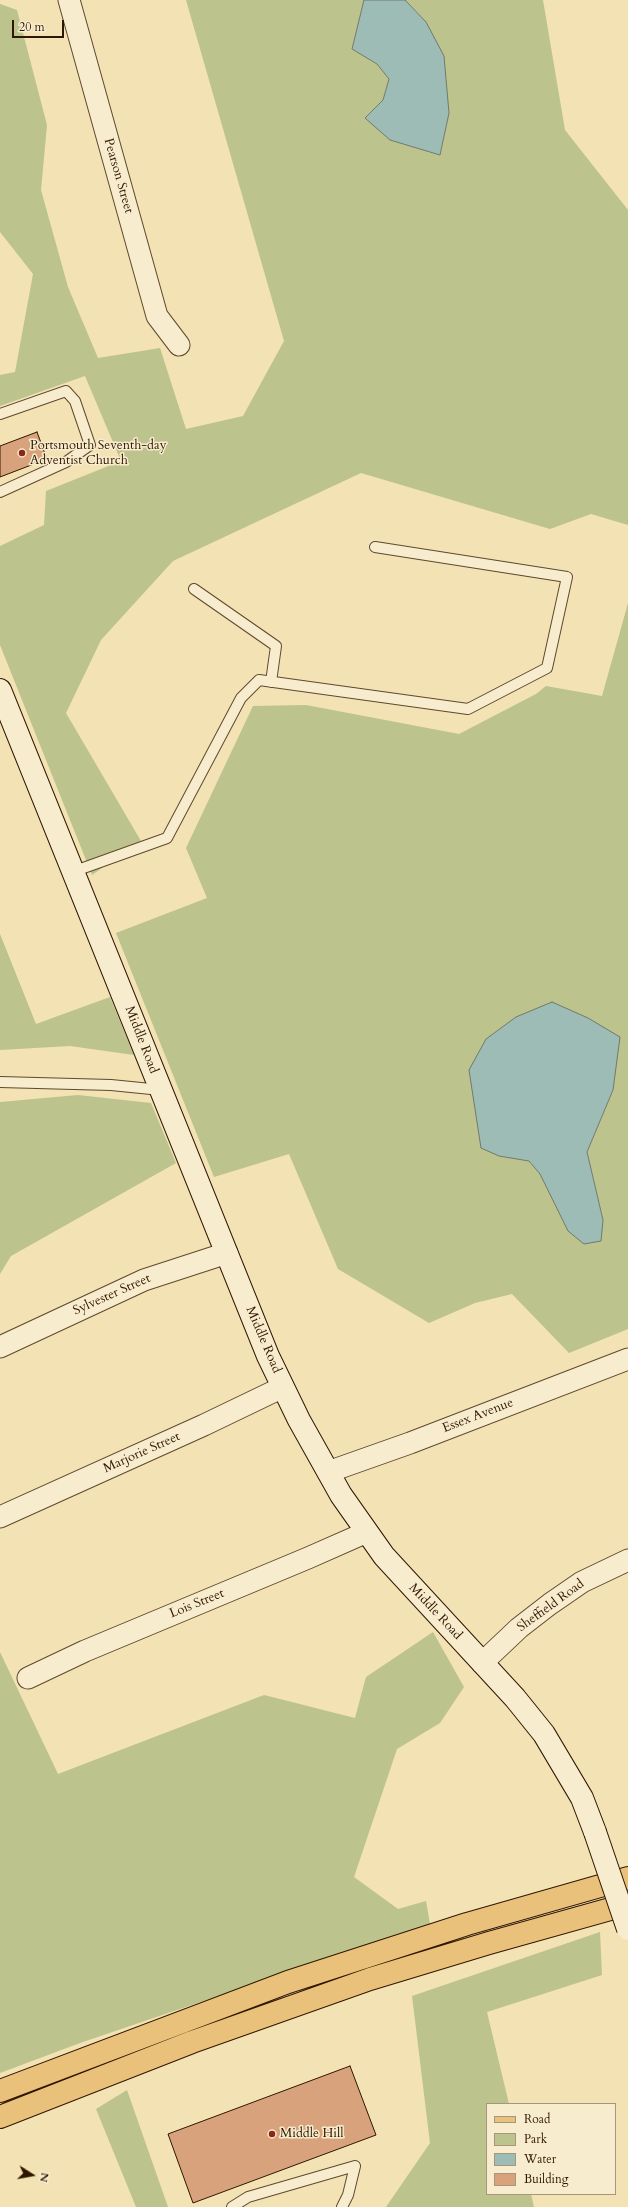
<!DOCTYPE html>
<html>
<head>
<meta charset="utf-8">
<style>
	body { margin:0 }
	#map { position:relative; width:628px; height:2207px; overflow:hidden; background:#f2e2b4; font-family:Cardo,serif }
	canvas { display:block }
	.legend { position:absolute; left:486px; top:2103px; width:130px; height:92px; box-sizing:border-box; background:#f7ecce; border:1px solid #a7967c; margin:0; padding:5px 7px; list-style:none; font-size:12px; color:#301600 }
	.legend li { display:flex; align-items:center; gap:8px; height:20px }
	.legend b { width:20px; border:1px solid #a7967c }
	.north { position:absolute; left:12px; top:2155px; width:40px; height:40px; -webkit-text-stroke:3px #f7ecce; paint-order:stroke; rotate:101deg; font-size:11px; font-weight:700; line-height:16px; text-align:center; color:#301600 }
	.north::after { content:''; display:block; margin:auto; width:14px; height:18px; background:#301600; clip-path:polygon(50% 0,100% 100%,50% 72%,0 100%) }
	.scale { position:absolute; left:12px; top:20px; width:52px; height:18px; box-sizing:border-box; border:2px solid #301600; border-top:0; padding-left:5px; font-size:12px; line-height:14px; white-space:nowrap; color:#301600; -webkit-text-stroke:3px #f7ecce; paint-order:stroke }
</style>
</head>
<body>
<div id="map">
<canvas width="628" height="2207"></canvas>
<ul class="legend">
<li><b style="height:5px;background:#e9c17a"></b>Road</li>
<li><b style="height:11px;background:#bcc38c"></b>Park</li>
<li><b style="height:11px;background:#9dbcb5"></b>Water</li>
<li><b style="height:11px;background:#d8a27d"></b>Building</li>
</ul>
<div class="north">N</div>
<div class="scale">20 m</div>
</div>
<script>
const g = document.querySelector('canvas').getContext('2d');
g.lineJoin = 'round';
function paint(path, color) { g.fillStyle = color; g.fill(path, 'evenodd'); }
const poly = rows => new Path2D(rows.map(r => 'M' + r).join(''));
function strokePath(path, color, width, dash) { g.strokeStyle = color; g.lineWidth = width; g.lineCap = dash ? 'butt' : 'round'; g.setLineDash(dash || []); g.stroke(path); }
function drawText(font, color, halo, rows, align = 'center') {
  g.font = font + ' Cardo,serif'; g.lineWidth = 3; g.setLineDash([]); g.textBaseline = 'middle'; g.strokeStyle = halo; g.fillStyle = color; for (const [text, x, y, turn = 0] of rows) {
    g.save(); g.translate(x, y); g.rotate((+turn || 0) * Math.PI / 180); g.textAlign = isNaN(turn) ? turn : align; if (halo) g.strokeText(text, 0, 0); g.fillText(text, 0, 0); g.restore();
  }
}
const green = poly([
	[186,0,364,0,352,49,377,64,389,79,383,100,365,118,440,155,449,113,426,22,405,0,543,0,565,130,628,210,628,525,591,514,550,529,361,473,173,561,101,640,66,713,141,841,92,875,0,645,0,546,44,525,46,491,121,461,85,376,0,406,0,375,15,372,33,274,0,232,0,4,17,10,47,125,41,190,68,287,98,358,160,348,186,429,243,416,284,341],
	[628,603,628,1329,569,1353,512,1294,475,1303,429,1323,338,1269,289,1154,214,1177,116,933,207,898,186,848,253,706,306,705,459,734,536,694,546,686,602,696],
	[613,1090,587,1152,603,1220,540,1174,529,1161],
	[0,934,36,1024,110,997,134,1055,70,1046,0,1050],
	[78,1095,151,1103,176,1163,11,1256,0,1274,0,1102],
	[433,1632,464,1687,440,1723,397,1749,354,1877,398,1909,426,1901,430,1924,80,2043,0,2073,0,1652,58,1774,264,1695,355,1718,366,1677],
	[600,1932,602,1975,487,2012,509,2104,487,2104,487,2194,531,2194,534,2207,386,2207,430,2143,412,1996],
	[127,2090,168,2207,136,2207,96,2109]
]);
const water = poly([
	[364,0,405,0,426,22,444,56,449,113,440,155,390,140,365,118,383,100,389,79,377,64,352,49,364,0],
	[552,1002,588,1018,620,1037,613,1090,587,1152,603,1220,601,1241,584,1244,568,1231,540,1174,529,1161,499,1156,481,1148,469,1070,486,1039,516,1017,552,1002]
]);
const building = poly([
	[37,432,47,459,0,477,0,446,37,432],
	[350,2066,376,2135,193,2203,168,2134,350,2066]
]);
const lane = poly([
	[0,414,66,391,75,401,90,445,66,462,0,492],
	[194,589,276,646,271,682],
	[75,871,167,838,241,698,259,680,468,709,547,668,567,577,375,547],
	[0,1082,111,1085,161,1090],
	[232,2207,248,2197,355,2166,348,2195,342,2207]
]);
const street = poly([
	[69,0,157,316,179,345],
	[0,1347,144,1280,227,1253],
	[328,1472,410,1443,628,1359],
	[0,1517,204,1425,283,1387],
	[482,1663,519,1628,550,1604,582,1582,628,1560],
	[28,1678,85,1651,308,1558,367,1532]
]);
const secondary = poly([
	[0,690,268,1356,299,1420,341,1495,384,1556,515,1698,544,1734,582,1798,595,1832]
]);
const primary = poly([
	[0,2091,288,1982,467,1924,628,1878],
	[0,2117,192,2042,370,1979,489,1943,628,1904]
]);
const secondaryBridge = poly([
	[595,1832,628,1929]
]);
const markers = [
	[22,453,4,"#8f2418"],
	[272,2134,4,"#8f2418"]
];
const streetNames = [
	["Pearson Street",118,176,74],
	["Middle Road",141,1040,69],
	["Sylvester Street",112,1295,-24],
	["Middle Road",263,1340,67],
	["Essex Avenue",478,1416,-21],
	["Marjorie Street",142,1453,-24],
	["Lois Street",197,1604,-22],
	["Sheffield Road",551,1606,-36],
	["Middle Road",435,1612,47]
];
const poiNames = [
	["Portsmouth Seventh-day",30,446],
	["Adventist Church",30,461],
	["Middle Hill",280,2134]
];
paint(green, '#bcc38c');
paint(water, '#9dbcb5');
strokePath(water, '#717a6d', 1);
paint(building, '#d8a27d');
strokePath(building, '#301600', 1);
strokePath(lane, '#60492d', 12);
strokePath(street, '#60492d', 23);
strokePath(secondary, '#301600', 24);
strokePath(primary, '#301600', 24);
strokePath(lane, '#f7ecce', 10);
strokePath(street, '#f7ecce', 21);
strokePath(secondary, '#f7ecce', 22);
strokePath(primary, '#e9c17a', 22);
strokePath(secondaryBridge, '#301600', 24, []);
strokePath(secondaryBridge, '#f7ecce', 22);
for (const [x, y, r, color] of markers) { const dot = new Path2D(); dot.arc(x, y, r, 0, 2 * Math.PI); g.fillStyle = color; g.fill(dot); strokePath(dot, '#f7ecce', 1.5); }
drawText('13px', '#301600', '#f7ecce', streetNames);
drawText('13px', '#301600', '#f7ecce', poiNames, 'left');
</script>
</body>
</html>
